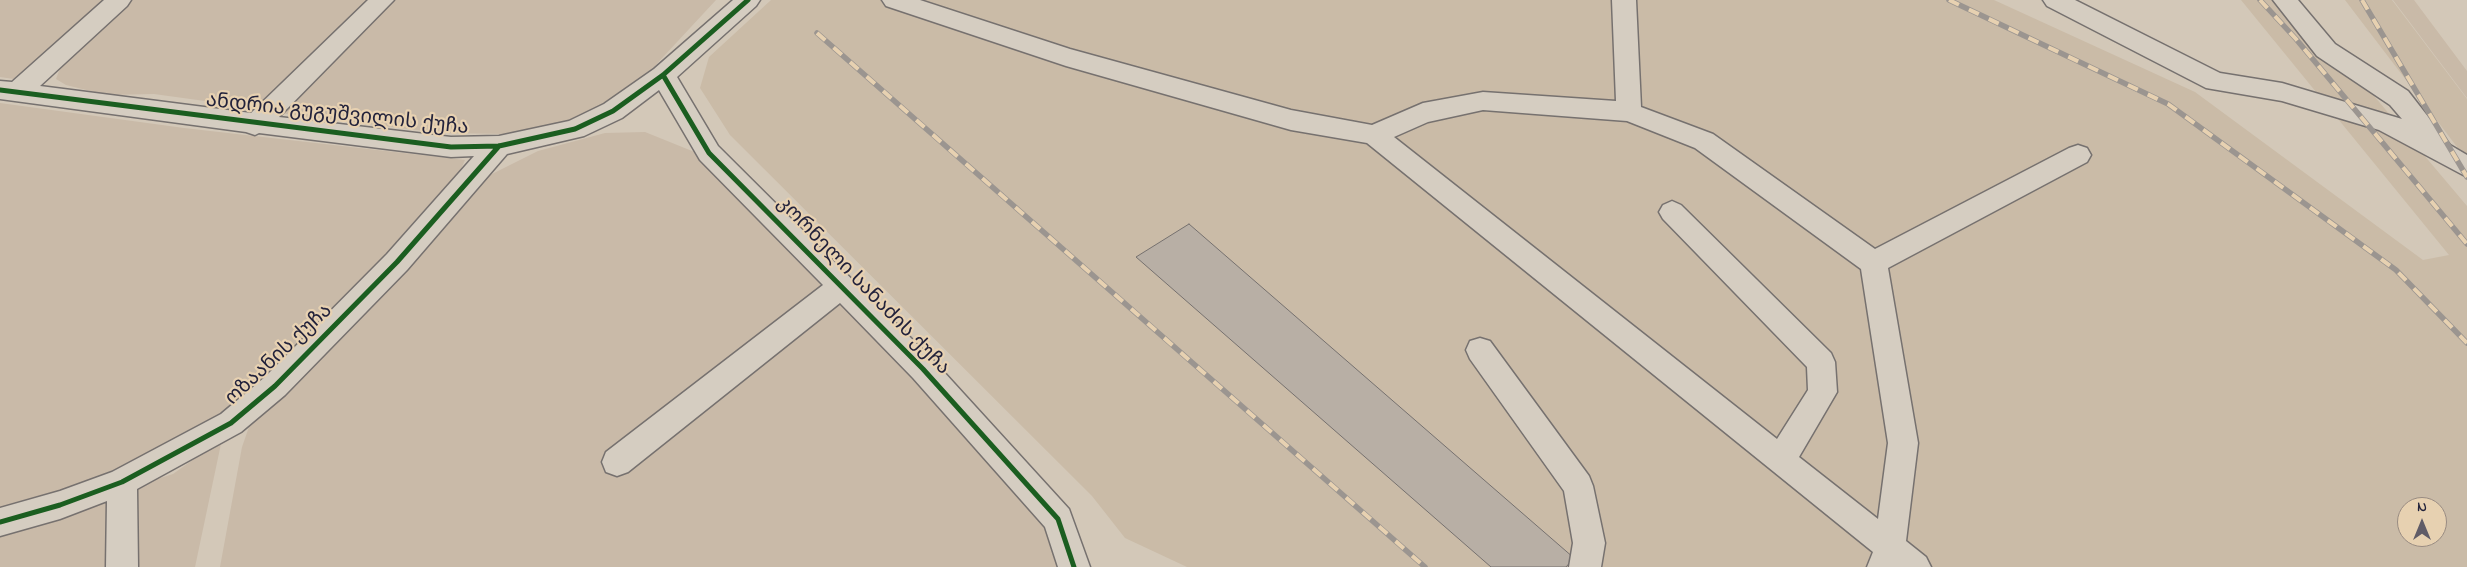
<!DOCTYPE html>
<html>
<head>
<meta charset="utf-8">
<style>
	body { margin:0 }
	#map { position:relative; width:2467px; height:567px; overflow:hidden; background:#d3c8b8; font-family:"Indie Flower",sans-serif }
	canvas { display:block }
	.north { position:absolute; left:2397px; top:497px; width:50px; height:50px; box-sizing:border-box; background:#e7d1b1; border:1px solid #988b82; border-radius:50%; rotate:0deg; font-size:14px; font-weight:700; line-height:20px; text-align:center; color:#22223b }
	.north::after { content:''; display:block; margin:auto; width:18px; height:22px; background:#605c67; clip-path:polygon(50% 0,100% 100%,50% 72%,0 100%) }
</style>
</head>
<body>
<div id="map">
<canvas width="2467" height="567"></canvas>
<div class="north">N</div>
</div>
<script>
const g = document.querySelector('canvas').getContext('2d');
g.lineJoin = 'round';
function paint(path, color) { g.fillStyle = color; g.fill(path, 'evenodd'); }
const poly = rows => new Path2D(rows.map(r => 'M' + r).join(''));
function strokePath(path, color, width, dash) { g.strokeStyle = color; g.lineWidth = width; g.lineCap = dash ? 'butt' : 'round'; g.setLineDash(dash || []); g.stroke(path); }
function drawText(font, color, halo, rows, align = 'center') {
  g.font = font + ' "Indie Flower","Noto Sans Georgian",sans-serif'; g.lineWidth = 4.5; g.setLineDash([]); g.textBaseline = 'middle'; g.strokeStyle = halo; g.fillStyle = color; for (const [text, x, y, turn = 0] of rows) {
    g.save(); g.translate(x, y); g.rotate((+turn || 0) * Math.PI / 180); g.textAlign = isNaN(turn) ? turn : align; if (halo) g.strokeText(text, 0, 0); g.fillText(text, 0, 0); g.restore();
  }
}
const built = poly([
	[771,0,1994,0,2195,92,2423,260,2449,255,2241,0,2293,0,2467,206,2467,567,1187,567,1125,538,1092,496,730,135,700,88,709,57],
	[2407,507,2437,507,2437,537,2407,537],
	[2345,0,2392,0,2467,99,2467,160]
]);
const green = poly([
	[0,0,109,0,14,79,0,77],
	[131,0,374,0,263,109,154,94,107,95,66,85,56,79,63,60],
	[390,0,716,0,639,83,606,105,556,127,508,134,441,133,279,113],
	[2393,0,2414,0,2467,71,2467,98],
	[0,103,184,128,465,160,456,180,309,337,235,405,178,450,0,514],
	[645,132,697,153,919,378,1047,523,1062,567,220,567,242,447,250,424,399,279,486,177,538,151,605,133],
	[222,439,195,567,0,567,0,529,173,474]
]);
const building = poly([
	[1189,224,1574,558,1566,567,1491,567,1136,257,1189,224]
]);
const minor = poly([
	[104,0,131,0,127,6,40,86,251,113,368,0,394,0,279,117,451,137,499,136,569,121,604,104,654,69,733,0,760,0,756,6,677,77,718,146,933,360,1069,509,1090,567,1058,567,1045,527,913,378,840,303,628,472,617,476,606,472,602,462,606,452,823,285,700,160,659,90,622,118,584,136,507,154,407,270,285,395,241,432,137,489,138,567,106,567,107,501,60,519,0,536,0,508,60,491,112,472,221,414,265,377,387,254,474,156,451,157,259,133,255,135,246,132,0,99,0,81,12,82,104,0],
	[882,0,920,0,1070,49,1291,110,1372,125,1423,103,1483,92,1616,101,1612,0,1636,0,1641,107,1713,134,1875,249,2069,148,2078,145,2087,148,2091,155,2087,162,1888,268,1918,443,1906,541,1926,557,1931,567,1867,567,1873,552,1367,143,1291,130,1066,66,886,6,882,0],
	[1483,110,1627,121,1695,148,1861,269,1888,443,1878,519,1799,457,1837,392,1835,362,1831,353,1681,205,1672,201,1663,205,1659,212,1663,219,1807,367,1808,390,1777,439,1394,137,1428,122,1483,110],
	[2043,0,2075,0,2220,73,2282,83,2402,119,2390,105,2317,56,2273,0,2298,0,2335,44,2408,91,2450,145,2467,155,2467,177,2379,130,2282,101,2206,88,2047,6,2043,0],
	[1480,338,1490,341,1589,476,1593,486,1605,543,1601,567,1569,567,1573,543,1564,491,1470,359,1466,350,1470,341,1480,338]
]);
const rail = poly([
	[1949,0,2168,104,2396,270,2467,343],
	[2260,0,2296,39,2467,244],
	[2362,0,2467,177],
	[817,33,1425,567]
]);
const cycleway = poly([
	[663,75,709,153,923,369,1058,519,1074,567],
	[0,90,451,147,499,146,575,129,613,111,663,75,748,0],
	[0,522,60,505,122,482,231,423,275,386,397,262,499,146]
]);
const streetNames = [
	["ანდრია გუგუშვილის ქუჩა",337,116,6],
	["კორნელი სანაძის ქუჩა",862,287,46],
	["ოზაანის ქუჩა",280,356,-43]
];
paint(built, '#cabba7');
paint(green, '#c9baa8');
paint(building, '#b8afa5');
strokePath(building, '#76716f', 1);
strokePath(minor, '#76716f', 3);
paint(minor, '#d5cdc1');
strokePath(rail, '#9b9590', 5.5);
strokePath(rail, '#e7d1b1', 4, [11]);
strokePath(cycleway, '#1b5e20', 5);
drawText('20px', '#22223b', '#e7d1b1', streetNames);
</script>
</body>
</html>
